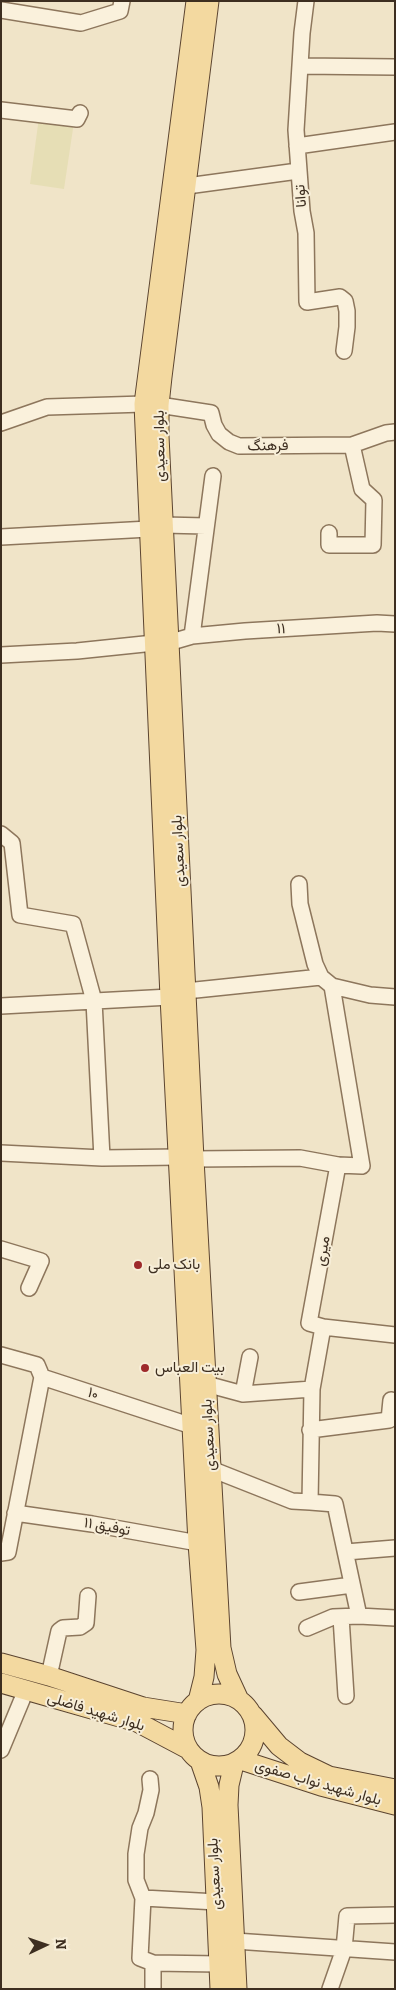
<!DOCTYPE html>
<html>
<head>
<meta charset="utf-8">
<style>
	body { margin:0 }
	#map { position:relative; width:396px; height:1990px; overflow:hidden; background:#f0e4c8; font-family:Bitter,serif }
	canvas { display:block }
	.frame { position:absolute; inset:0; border:2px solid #3d2e20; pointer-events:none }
	.north { position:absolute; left:20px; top:1920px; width:50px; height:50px; -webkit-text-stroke:4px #f7eed8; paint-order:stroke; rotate:87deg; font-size:14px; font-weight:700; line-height:20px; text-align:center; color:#3d2e20 }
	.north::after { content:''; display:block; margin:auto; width:18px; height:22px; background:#3d2e20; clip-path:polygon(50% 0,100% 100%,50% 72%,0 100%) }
</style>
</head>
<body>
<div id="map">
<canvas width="396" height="1990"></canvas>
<div class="frame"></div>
<div class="north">N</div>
</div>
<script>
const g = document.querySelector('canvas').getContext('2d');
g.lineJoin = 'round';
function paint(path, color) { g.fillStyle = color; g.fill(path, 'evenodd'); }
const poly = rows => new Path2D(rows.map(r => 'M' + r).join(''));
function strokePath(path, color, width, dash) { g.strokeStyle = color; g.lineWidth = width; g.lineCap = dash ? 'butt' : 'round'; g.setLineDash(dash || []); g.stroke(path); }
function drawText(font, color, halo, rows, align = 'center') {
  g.font = font + ' Bitter,Vazirmatn,serif'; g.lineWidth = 4; g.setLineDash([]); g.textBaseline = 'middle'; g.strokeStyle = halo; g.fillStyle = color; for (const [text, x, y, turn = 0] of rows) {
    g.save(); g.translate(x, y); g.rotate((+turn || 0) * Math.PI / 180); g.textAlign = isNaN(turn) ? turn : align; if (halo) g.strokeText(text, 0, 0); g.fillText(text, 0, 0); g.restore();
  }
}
const farmland = poly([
	[39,117,74,122,64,189,30,184]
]);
const minor = poly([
	[306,1,302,33,296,130,302,211,306,233,307,302,340,297,345,301,347,311,347,327,344,351],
	[1,10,81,23,120,11,122,1],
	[301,66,395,67],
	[1,110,77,119,80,113],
	[297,146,395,132],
	[187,186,298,171],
	[159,405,211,413,214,425,219,434,229,442,239,446,352,445,386,433,395,432],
	[1,423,47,407,144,404],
	[163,525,206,526],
	[329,533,329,545,373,545,374,500,362,489,352,445],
	[1,537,149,529],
	[192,636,213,476],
	[168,643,192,636,245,631,377,623,395,624],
	[1,655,77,651,154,643],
	[1,834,12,843,20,915,73,924,94,1001,102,1158],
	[299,884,300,904,315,964,321,977,332,986,362,1166,338,1165,309,1323,323,1327,312,1389,310,1502,335,1504,359,1616],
	[332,986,370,995,395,997],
	[186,991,321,977],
	[1,1006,170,997],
	[1,1153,102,1158,179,1157],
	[194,1159,300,1158,338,1165],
	[1,1249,41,1261,29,1288],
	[323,1327,395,1335],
	[1,1355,37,1365,42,1377,192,1426],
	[206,1384,243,1394,312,1389],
	[243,1394,250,1357],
	[310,1430,389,1420,391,1400],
	[211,1469,292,1501,310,1502],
	[15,1513,92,1524,198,1543],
	[346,1552,395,1548],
	[1,1553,8,1552,42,1377],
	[299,1592,352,1585],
	[341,1617,346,1696],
	[307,1628,333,1617,359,1616,395,1618],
	[49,1676,59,1631,63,1628,80,1627,86,1623,88,1596],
	[1,1750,26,1690],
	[150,1779,151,1790,146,1813,140,1828,136,1854,136,1880,143,1898,140,1958,153,1963,153,1989],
	[143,1898,217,1902],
	[235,1941,395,1952],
	[153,1963,219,1964],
	[330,1989,344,1949,347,1916,395,1915]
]);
const major = poly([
	[196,1,144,404,170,997,198,1543,206,1650,204,1677,198,1701],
	[209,1,162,377,159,405,159,436,194,1159,221,1648,227,1674,239,1700],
	[1,1663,49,1676,143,1707,187,1714],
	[1,1683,137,1722,188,1749],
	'183 1730a36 36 0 1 1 72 0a36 36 0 1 1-72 0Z',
	[253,1715,279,1746,300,1762,329,1776,395,1789],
	[241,1760,321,1786,395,1805],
	[200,1761,209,1787,212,1807,220,1989],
	[234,1764,229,1785,228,1805,237,1989]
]);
const markers = [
	[138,1265,5,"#9e2a2b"],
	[145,1368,5,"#9e2a2b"]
];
const streetNames = [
	["توانا",301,196,-95],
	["بلوار سعیدی",160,446,-91],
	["فرهنگ",268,446,-1],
	["۱۱",281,629,-2],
	["بلوار سعیدی",179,851,-93],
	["میری",323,1251,-80],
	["۱۰",93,1394,18],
	["بلوار سعیدی",209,1435,-93],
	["توفیق ۱۱",107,1527,10],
	["بلوار شهید فاضلی",96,1712,17],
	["بلوار شهید نواب صفوی",318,1783,16],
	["بلوار سعیدی",215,1874,-93]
];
const poiNames = [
	["بانک ملی",148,1265],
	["بیت العباس",155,1368]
];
paint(farmland, '#e6deb5');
strokePath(minor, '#8d765c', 18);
strokePath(major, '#5b4430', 21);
strokePath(minor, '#faf1dc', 15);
strokePath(major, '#f3d9a0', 19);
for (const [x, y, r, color] of markers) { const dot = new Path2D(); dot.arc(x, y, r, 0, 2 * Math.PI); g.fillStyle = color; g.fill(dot); strokePath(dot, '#f7eed8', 2); }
drawText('15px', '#3d2e20', '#f7eed8', streetNames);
drawText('15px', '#3d2e20', '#f7eed8', poiNames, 'left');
</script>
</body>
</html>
